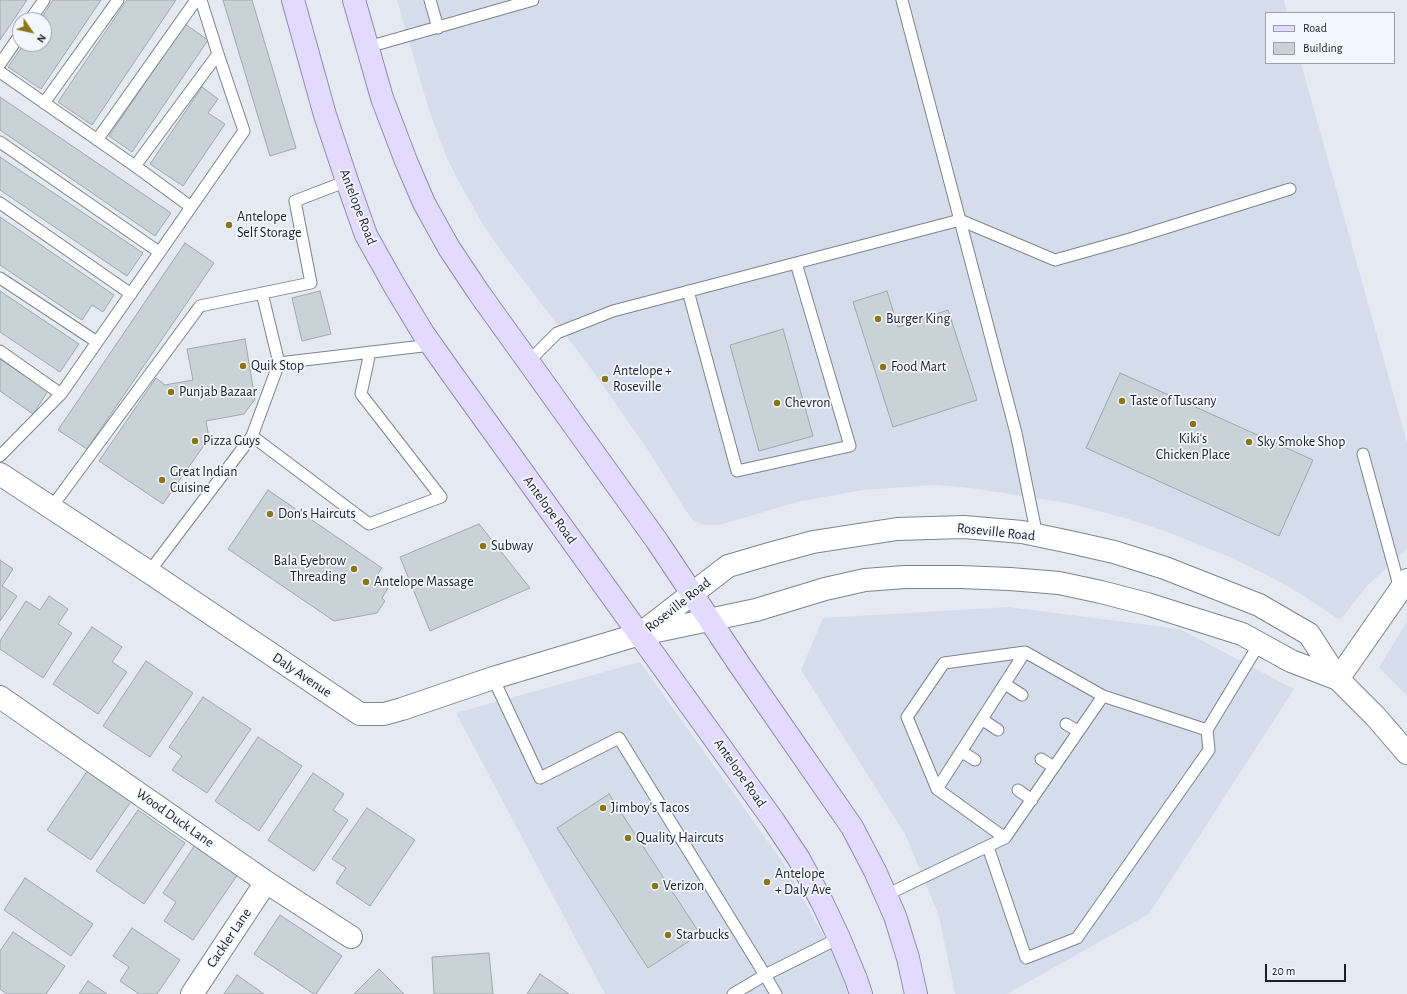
<!DOCTYPE html>
<html>
<head>
<meta charset="utf-8">
<style>
	body { margin:0 }
	#map { position:relative; width:1407px; height:994px; overflow:hidden; background:#e5eaf2; font-family:"Alegreya Sans",sans-serif }
	canvas { display:block }
	.legend { position:absolute; left:1265px; top:12px; width:130px; height:52px; box-sizing:border-box; background:#f2f7ff; border:1px solid #9da1a7; margin:0; padding:5px 7px; list-style:none; font-size:12px; color:#1d1f22 }
	.legend li { display:flex; align-items:center; gap:8px; height:20px }
	.legend b { width:20px; border:1px solid #9da1a7 }
	.north { position:absolute; left:12px; top:12px; width:40px; height:40px; box-sizing:border-box; background:#f2f7ff; border:1px solid #9da1a7; border-radius:50%; rotate:124deg; font-size:11px; font-weight:700; line-height:16px; text-align:center; color:#1d1f22 }
	.north::after { content:''; display:block; margin:auto; width:14px; height:18px; background:#8b7519; clip-path:polygon(50% 0,100% 100%,50% 72%,0 100%) }
	.scale { position:absolute; left:1265px; top:964px; width:81px; height:18px; box-sizing:border-box; border:2px solid #1d1f22; border-top:0; padding-left:5px; font-size:12px; line-height:14px; white-space:nowrap; color:#1d1f22; -webkit-text-stroke:3px #f2f7ff; paint-order:stroke }
</style>
</head>
<body>
<div id="map">
<canvas width="1407" height="994"></canvas>
<ul class="legend">
<li><b style="height:5px;background:#e3dbfd"></b>Road</li>
<li><b style="height:11px;background:#c9d3d7"></b>Building</li>
</ul>
<div class="north">N</div>
<div class="scale">20 m</div>
</div>
<script>
const g = document.querySelector('canvas').getContext('2d');
g.lineJoin = 'round';
function paint(path, color) { g.fillStyle = color; g.fill(path, 'evenodd'); }
const poly = rows => new Path2D(rows.map(r => 'M' + r).join(''));
function strokePath(path, color, width, dash) { g.strokeStyle = color; g.lineWidth = width; g.lineCap = dash ? 'butt' : 'round'; g.setLineDash(dash || []); g.stroke(path); }
function drawText(font, color, halo, rows, align = 'center') {
  g.font = font + ' "Alegreya Sans",sans-serif'; g.lineWidth = 3.5; g.setLineDash([]); g.textBaseline = 'middle'; g.strokeStyle = halo; g.fillStyle = color; for (const [text, x, y, turn = 0] of rows) {
    g.save(); g.translate(x, y); g.rotate((+turn || 0) * Math.PI / 180); g.textAlign = isNaN(turn) ? turn : align; if (halo) g.strokeText(text, 0, 0); g.fillText(text, 0, 0); g.restore();
  }
}
const built = poly([
	[397,0,1284,0,1287,13,1266,13,1266,63,1301,63,1407,443,1407,549,1366,587,1342,618,1338,619,1304,596,1273,578,1232,558,1165,531,1125,518,1067,503,971,488,936,485,863,490,801,501,719,525,705,525,698,523,692,519,686,511,648,450,590,367,504,255,482,223,459,182,446,156,429,110],
	[1008,607,1180,629,1294,689,1149,914,1007,994,955,994,939,916,905,834,801,670,823,618],
	[1407,622,1407,696,1379,667],
	[640,662,786,867,837,961,848,994,605,994,456,713]
]);
const building = poly([
	[0,0,27,0,0,40,0,0],
	[53,0,101,0,41,89,8,67,24,44,44,44,44,20,40,20,53,0],
	[127,0,176,0,92,125,58,102,127,0],
	[223,0,252,0,296,148,270,156,223,0],
	[185,24,208,40,132,152,109,136,185,24],
	[202,87,218,99,208,113,225,124,183,186,150,164,202,87],
	[0,97,171,213,155,236,0,130,0,97],
	[0,157,143,253,127,276,0,190,0,157],
	[0,217,114,295,103,312,92,305,82,320,0,265,0,217],
	[185,243,214,263,87,449,58,430,185,243],
	[0,291,79,344,60,372,0,332,0,291],
	[320,291,331,334,302,341,292,298,320,291],
	[887,291,898,327,948,310,977,400,893,427,853,302,887,291],
	[783,329,813,436,759,451,730,345,783,329],
	[245,339,255,399,244,414,206,421,209,438,163,504,99,461,156,378,165,385,193,380,187,349,245,339],
	[0,359,48,391,33,414,0,391,0,359],
	[1120,373,1313,460,1279,536,1086,448,1120,373],
	[268,490,382,568,377,575,386,580,383,584,388,588,382,598,385,601,377,613,334,621,228,549,268,490],
	[479,524,530,588,430,631,400,557,479,524],
	[0,560,13,569,2,586,17,596,0,621,0,560],
	[49,596,68,609,58,624,72,633,43,678,0,649,0,641,26,601,40,610,49,596],
	[92,627,122,647,112,662,127,672,98,714,53,684,92,627],
	[146,661,193,693,150,757,103,726,146,661],
	[203,697,251,729,207,793,172,770,182,756,169,747,203,697],
	[258,737,302,766,259,831,215,801,258,737],
	[88,770,132,800,91,860,47,830,88,770],
	[313,773,344,794,333,810,348,820,314,871,268,840,313,773],
	[609,794,700,934,648,968,557,828,609,794],
	[367,808,415,840,370,906,336,883,346,868,332,859,367,808],
	[138,810,185,843,144,904,96,871,138,810],
	[195,845,238,874,193,940,164,921,176,902,163,893,195,845],
	[25,878,93,924,71,956,4,910,25,878],
	[280,915,342,956,316,994,314,994,254,954,280,915],
	[132,928,180,960,157,994,139,994,120,981,129,967,113,956,132,928],
	[13,932,65,966,46,994,7,994,0,989,0,951,13,932],
	[489,953,493,994,434,994,432,957,489,953],
	[379,969,404,994,354,994,379,969],
	[540,974,569,994,527,994,540,974],
	[237,975,264,994,224,994,237,975],
	[88,981,107,994,79,994,88,981]
]);
const service = poly([
	[201,0,218,54],
	[430,0,438,28],
	[902,0,1016,433,1037,536],
	[30,20,44,0],
	[368,47,533,0],
	[0,64,20,35],
	[0,72,135,166],
	[44,103,118,0],
	[97,140,196,0],
	[0,142,159,252],
	[0,203,131,294],
	[0,278,97,342],
	[688,291,737,471,850,446,796,263],
	[262,293,279,363,431,345],
	[0,351,61,394],
	[529,361,557,333,613,311,960,220,1055,260,1130,239,1290,189],
	[252,436,279,363],
	[1363,454,1400,589],
	[0,456,61,394,244,131,218,54,135,166,191,207],
	[51,508,200,306,311,283,295,201,347,181],
	[149,572,252,436,369,524,441,497,361,394,370,352],
	[493,678,540,778,619,738,765,975,839,938],
	[1005,684,1022,695],
	[983,720,998,730],
	[1066,724,1078,731],
	[962,752,975,760],
	[1041,759,1054,767],
	[937,789,907,717,944,663,1025,652],
	[1018,790,1032,800],
	[1005,838,937,789,1025,652,1103,696],
	[988,847,1026,958,1077,938,1209,750,1207,730],
	[886,895,1005,838,1103,696,1207,730,1259,644],
	[733,994,765,975,776,994]
]);
const minor = poly([
	[1338,679,1407,580],
	[0,697,266,882,351,937],
	[192,994,266,882]
]);
const tertiary = poly([
	[0,474,149,572,360,714,384,714,402,709,493,678,640,634]
]);
const secondary = poly([
	[647,633,756,610,825,589,865,580,905,577,960,577,1010,579,1059,583,1101,592,1147,604,1242,634,1291,661,1338,679],
	[640,634,728,566,769,554,813,542,897,529,964,527,1022,532,1070,542,1114,552,1165,568,1259,605,1309,634,1338,679,1375,716,1407,753]
]);
const primary = poly([
	[293,0,325,115,347,181,366,235,394,285,423,333,452,374,773,820,799,859,822,902,839,938,856,979,861,994],
	[354,0,382,98,406,161,424,203,449,248,479,293,657,541,739,664,852,827,875,871,895,916,908,958,916,994]
]);
const markers = [
	[229,225,4,"#8b7519"],
	[878,319,4,"#8b7519"],
	[243,366,4,"#8b7519"],
	[883,367,4,"#8b7519"],
	[605,379,4,"#8b7519"],
	[171,392,4,"#8b7519"],
	[1122,401,4,"#8b7519"],
	[777,403,4,"#8b7519"],
	[1193,424,4,"#8b7519"],
	[195,441,4,"#8b7519"],
	[1249,442,4,"#8b7519"],
	[162,480,4,"#8b7519"],
	[270,514,4,"#8b7519"],
	[483,546,4,"#8b7519"],
	[354,569,4,"#8b7519"],
	[366,582,4,"#8b7519"],
	[603,808,4,"#8b7519"],
	[628,838,4,"#8b7519"],
	[767,882,4,"#8b7519"],
	[655,886,4,"#8b7519"],
	[668,935,4,"#8b7519"]
];
const streetNames = [
	["Antelope Road",358,207,69],
	["Antelope Road",550,510,54],
	["Roseville Road",996,532,6],
	["Roseville Road",678,605,-38],
	["Daly Avenue",302,675,34],
	["Antelope Road",740,773,55],
	["Wood Duck Lane",175,818,35],
	["Cackler Lane",229,938,-56]
];
const poiNames = [
	["Antelope",237,217],
	["Self Storage",237,233],
	["Burger King",886,319],
	["Quik Stop",251,366],
	["Food Mart",891,367],
	["Antelope +",613,371],
	["Roseville",613,387],
	["Punjab Bazaar",179,392],
	["Taste of Tuscany",1130,401],
	["Chevron",785,403],
	["Kiki's",1193,439,"center"],
	["Chicken Place",1193,455,"center"],
	["Pizza Guys",203,441],
	["Sky Smoke Shop",1257,442],
	["Great Indian",170,472],
	["Cuisine",170,488],
	["Don's Haircuts",278,514],
	["Subway",491,546],
	["Bala Eyebrow",346,561,"right"],
	["Threading",346,577,"right"],
	["Antelope Massage",374,582],
	["Jimboy's Tacos",611,808],
	["Quality Haircuts",636,838],
	["Antelope",775,874],
	["+ Daly Ave",775,890],
	["Verizon",663,886],
	["Starbucks",676,935]
];
paint(built, '#d5ddec');
paint(building, '#c9d3d7');
strokePath(building, '#9fa7ac', 1);
strokePath(service, '#7f838a', 13);
strokePath(minor, '#7f838a', 24);
strokePath(tertiary, '#7f838a', 24);
strokePath(secondary, '#7f838a', 24);
strokePath(primary, '#918ab0', 24);
strokePath(service, '#fff', 11);
strokePath(minor, '#fff', 22);
strokePath(tertiary, '#fff', 22);
strokePath(secondary, '#fff', 22);
strokePath(primary, '#e3dbfd', 22);
for (const [x, y, r, color] of markers) { const dot = new Path2D(); dot.arc(x, y, r, 0, 2 * Math.PI); g.fillStyle = color; g.fill(dot); strokePath(dot, '#f2f7ff', 1.5); }
drawText('14px', '#1d1f22', '#f2f7ff', streetNames);
drawText('14px', '#1d1f22', '#f2f7ff', poiNames, 'left');
</script>
</body>
</html>
